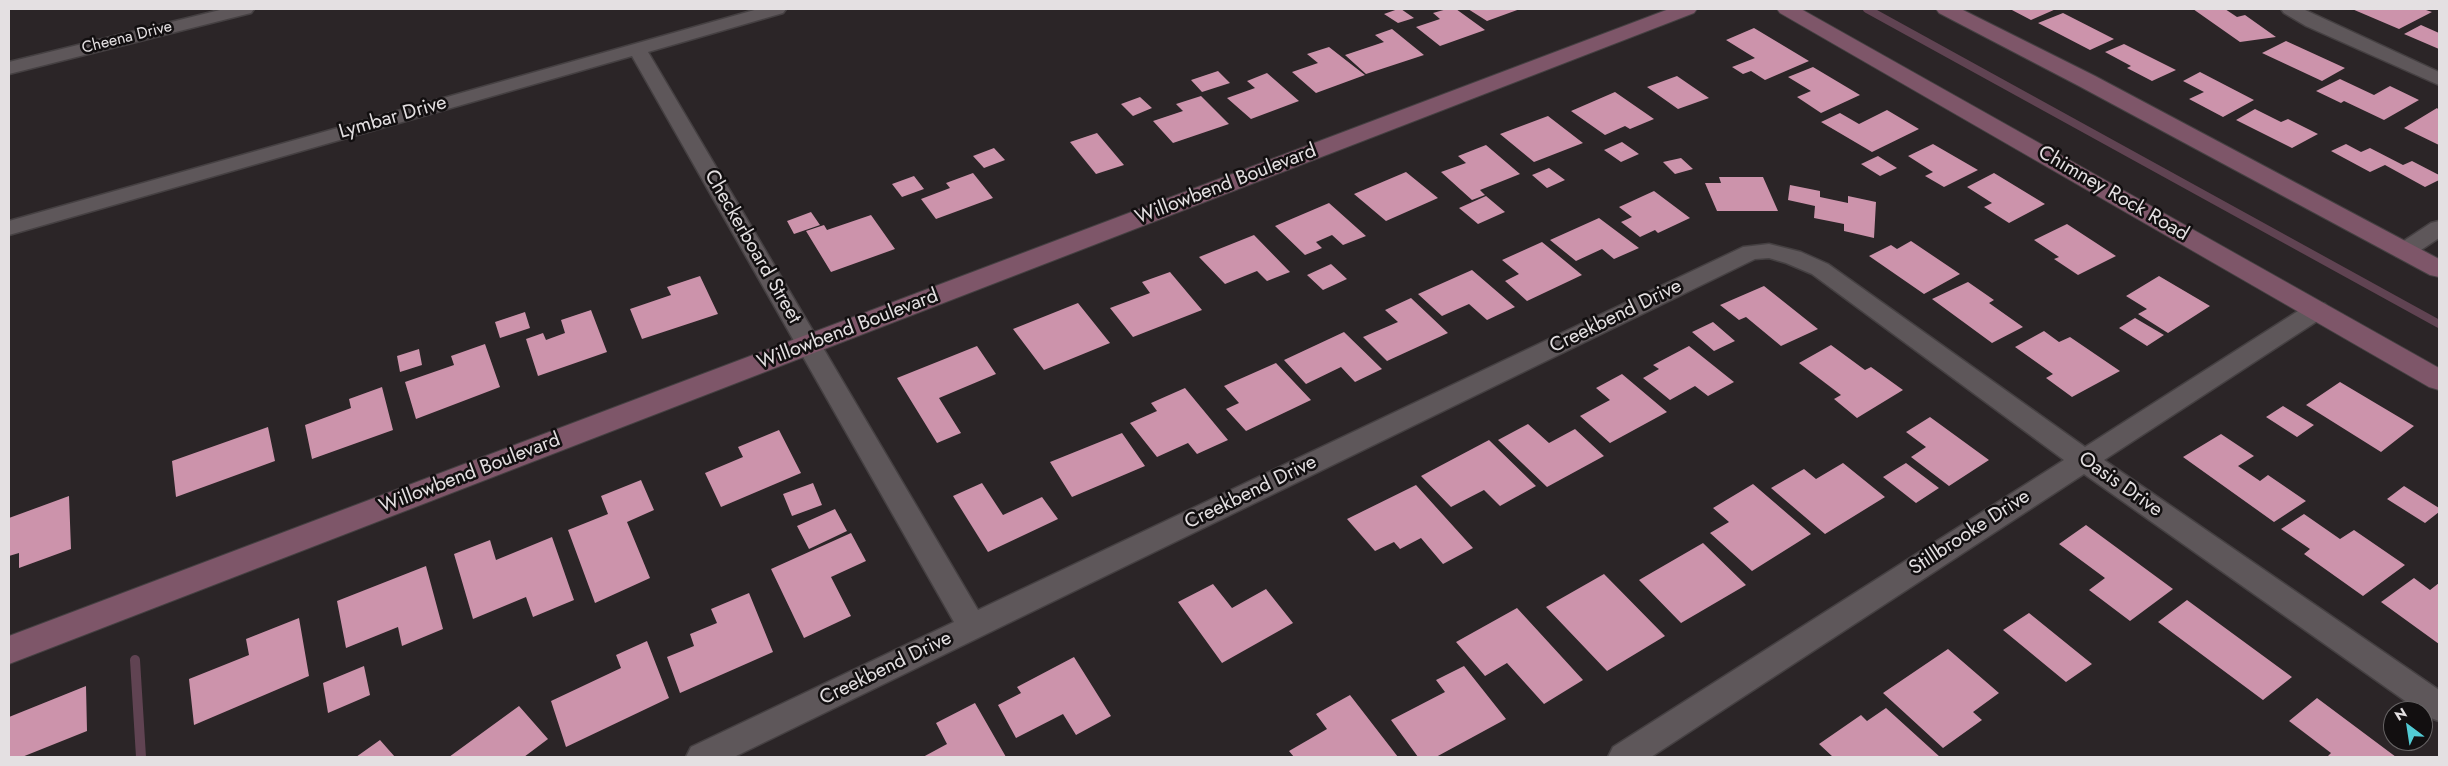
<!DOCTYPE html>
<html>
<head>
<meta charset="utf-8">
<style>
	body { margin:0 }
	#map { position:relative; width:2448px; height:766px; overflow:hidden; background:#2b2527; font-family:Jost,sans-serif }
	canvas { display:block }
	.frame { position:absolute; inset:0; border:10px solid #e4e0e2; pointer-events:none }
	.north { position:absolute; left:2383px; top:701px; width:50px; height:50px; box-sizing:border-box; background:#120f10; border:1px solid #666364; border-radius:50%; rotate:329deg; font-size:14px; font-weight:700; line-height:20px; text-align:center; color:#e4e0e2 }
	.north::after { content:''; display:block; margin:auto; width:18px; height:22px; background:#52ccd5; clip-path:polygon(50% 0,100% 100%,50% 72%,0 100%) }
</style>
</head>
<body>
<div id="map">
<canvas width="2448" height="766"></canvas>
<div class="frame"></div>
<div class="north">N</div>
</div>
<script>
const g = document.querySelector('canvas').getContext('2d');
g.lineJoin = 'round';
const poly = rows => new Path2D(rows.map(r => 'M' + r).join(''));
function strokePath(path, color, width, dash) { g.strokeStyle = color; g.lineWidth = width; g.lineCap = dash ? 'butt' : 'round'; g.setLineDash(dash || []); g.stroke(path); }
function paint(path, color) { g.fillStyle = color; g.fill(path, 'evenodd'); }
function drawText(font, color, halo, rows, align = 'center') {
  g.font = font + ' Jost,sans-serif'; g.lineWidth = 5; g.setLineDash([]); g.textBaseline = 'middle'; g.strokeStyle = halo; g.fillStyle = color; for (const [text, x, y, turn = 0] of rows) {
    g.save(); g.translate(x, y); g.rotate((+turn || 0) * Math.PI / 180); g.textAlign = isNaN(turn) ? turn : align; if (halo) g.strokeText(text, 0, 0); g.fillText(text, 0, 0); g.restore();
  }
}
const streamFar1 = poly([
	[1867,9,2439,324]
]);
const stream = poly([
	[135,660,141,757]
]);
const building = poly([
	[1398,9,1401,9,1414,18,1398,23,1384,14],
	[1447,9,1456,9,1485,30,1440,46,1416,27,1440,19,1433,13],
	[1468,9,1520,9,1487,21],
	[2010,9,2056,9,2031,20],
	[2193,9,2225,9,2237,17,2245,15,2276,37,2240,42],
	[2352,9,2423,9,2432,12,2399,29],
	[2063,13,2114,39,2090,50,2038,23],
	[2421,25,2439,33,2439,49,2404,34],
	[1754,28,1809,61,1765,80,1751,71,1743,74,1732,67,1755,58,1726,40],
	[1392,29,1424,55,1366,74,1345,55,1384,42,1375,35],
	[2286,41,2345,68,2322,81,2262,53],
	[2124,44,2176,70,2152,81,2127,68,2131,66,2105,52],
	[1329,47,1365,75,1316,93,1292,72,1318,63,1307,54],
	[1813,67,1860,95,1821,113,1797,97,1811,91,1788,77],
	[1218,71,1230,83,1202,92,1191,80],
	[2200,72,2254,100,2223,117,2189,99,2204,92,2183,81],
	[1267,73,1299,101,1251,119,1227,98,1255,88,1247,81],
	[1677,76,1709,98,1678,109,1647,87],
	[2340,79,2374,95,2390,86,2419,100,2384,120,2344,101,2341,103,2316,91],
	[1615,92,1654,119,1630,129,1625,126,1605,135,1571,111],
	[1201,96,1229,124,1173,143,1153,121,1183,111,1176,104],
	[1140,97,1152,108,1133,116,1121,104],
	[2437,108,2439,110,2439,145,2404,128],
	[2255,109,2281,122,2288,119,2318,134,2292,148,2236,120],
	[1887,110,1919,129,1872,152,1821,122,1840,113,1859,124],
	[1548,116,1583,143,1534,162,1500,134],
	[1097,133,1124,165,1096,174,1070,142],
	[1622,142,1639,154,1621,162,1604,150],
	[1933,144,1978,170,1944,187,1925,176,1933,172,1908,156],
	[2346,144,2361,152,2370,148,2403,165,2412,161,2439,175,2439,180,2425,187,2385,165,2370,172,2331,151],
	[1486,145,1520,174,1480,190,1485,195,1472,200,1441,172,1466,163,1458,156],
	[994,148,1005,160,984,168,973,156],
	[1878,156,1897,168,1880,176,1861,164],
	[1681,158,1693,169,1675,174,1663,162],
	[1549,168,1565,180,1547,188,1532,175],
	[1406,172,1438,198,1386,221,1354,194],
	[973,173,993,198,936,219,921,199,950,188,946,183],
	[1994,173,2045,204,2009,223,1984,207,1992,203,1967,187],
	[914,176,924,189,902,197,892,184],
	[1719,177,1763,177,1778,211,1717,211,1705,183,1721,183],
	[1790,185,1820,191,1820,197,1848,203,1848,196,1876,202,1874,238,1844,231,1844,224,1814,218,1815,206,1788,200],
	[1654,191,1690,218,1658,233,1655,230,1640,237,1621,222,1632,217,1619,207],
	[1486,196,1505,212,1478,224,1459,208],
	[1329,203,1366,236,1343,245,1332,235,1316,242,1322,248,1305,255,1275,226],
	[811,212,820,225,794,234,787,221],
	[871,215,895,249,831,272,806,231,824,225,827,230],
	[1599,218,1639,248,1614,259,1602,249,1576,261,1550,240],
	[2067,224,2116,256,2078,275,2054,259,2059,257,2034,240],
	[1254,235,1290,272,1267,281,1257,271,1225,284,1199,257],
	[1911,241,1960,274,1924,294,1869,256,1891,245,1897,249],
	[1542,242,1582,275,1527,301,1505,281,1519,274,1502,260],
	[1331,264,1347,279,1323,290,1307,275],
	[1472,270,1515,307,1487,320,1469,304,1442,316,1418,294],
	[1170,272,1202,310,1133,337,1110,308,1150,293,1142,282],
	[700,276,718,314,642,339,630,309,671,295,667,287],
	[2159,276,2210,306,2168,333,2138,314,2147,309,2126,296],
	[1968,282,1994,300,1989,303,2023,327,1992,343,1932,299],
	[1764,286,1818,329,1781,346,1746,317,1739,320,1720,305],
	[1411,298,1448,333,1387,361,1363,337,1398,322,1385,310],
	[1078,303,1110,343,1044,370,1013,329],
	[591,310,607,352,538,376,526,339,543,333,546,340,565,333,561,320],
	[525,312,530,328,500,338,495,322],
	[2135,318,2164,335,2147,346,2119,328],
	[1713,322,1735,341,1714,351,1692,332],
	[2044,331,2059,342,2070,337,2120,371,2072,397,2046,378,2053,374,2015,347],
	[1344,332,1382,369,1355,382,1341,367,1306,384,1284,360],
	[485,344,500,387,416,419,405,382,454,365,451,356],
	[1831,345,1865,370,1871,367,1903,390,1857,418,1834,399,1841,395,1799,363],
	[977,346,996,374,939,398,961,433,937,443,897,378],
	[1689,346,1734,382,1708,396,1695,386,1670,400,1643,378,1659,369,1653,365],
	[419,349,422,365,400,372,397,356],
	[1276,363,1311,400,1246,431,1226,409,1239,403,1224,386],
	[1622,374,1667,412,1610,443,1580,416,1610,400,1596,388],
	[2340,382,2414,426,2381,452,2306,405],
	[382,387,393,430,312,459,305,425,351,408,349,399],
	[1185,388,1228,440,1197,454,1188,443,1157,457,1130,423,1157,411,1151,403],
	[2283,406,2314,425,2297,437,2266,417],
	[1930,417,1989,460,1949,486,1911,457,1926,447,1906,432],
	[1528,424,1549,443,1575,429,1604,456,1547,487,1498,440],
	[268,427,275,461,176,497,172,461],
	[779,430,801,473,721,507,705,473,743,457,738,447],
	[1122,433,1145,466,1072,497,1050,462],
	[2221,434,2254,456,2238,466,2260,481,2268,475,2306,501,2274,522,2183,457],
	[1489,440,1536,486,1500,506,1484,490,1451,507,1421,476],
	[1843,463,1885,497,1825,534,1771,488,1804,469,1816,479],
	[1906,463,1939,488,1916,503,1883,477],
	[641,480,654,510,627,522,650,578,595,603,568,530,608,514,601,496],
	[813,483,822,505,792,516,783,494],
	[982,483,1003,515,1042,497,1058,519,988,552,953,496],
	[1753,484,1811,534,1752,571,1710,533,1729,522,1713,508],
	[1416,485,1473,548,1443,564,1421,538,1400,549,1394,542,1375,551,1347,519],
	[2404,486,2439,508,2439,512,2425,523,2387,499],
	[69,496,71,549,19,568,19,553,9,556,9,518],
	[835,509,847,531,809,549,797,526],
	[2304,514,2340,539,2354,530,2405,565,2363,596,2304,554,2310,549,2281,529],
	[2086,525,2173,589,2130,621,2089,590,2105,578,2059,544],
	[851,533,866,561,831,577,851,616,804,638,771,569],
	[552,537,574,600,533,617,526,597,473,619,454,554,490,540,496,560],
	[1703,543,1746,585,1681,623,1639,580],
	[426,566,443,629,402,646,398,627,346,648,337,601],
	[1604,574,1665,636,1607,671,1546,607],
	[2414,578,2430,590,2439,583,2439,644,2381,602],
	[1213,584,1232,608,1266,589,1293,623,1222,663,1178,602],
	[749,593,773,652,680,693,667,657,694,646,690,634,717,623,711,609],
	[2187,600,2292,677,2263,700,2158,622],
	[1517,608,1583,680,1544,704,1507,663,1485,676,1456,642],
	[2029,613,2092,664,2066,682,2003,630],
	[299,618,309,676,194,725,189,679,249,655,246,639],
	[647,641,669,698,566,747,551,701,621,668,616,655],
	[1948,649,1999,693,1973,712,1982,720,1943,748,1883,693],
	[1074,657,1111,716,1076,735,1063,714,1016,738,998,705,1021,693,1017,687],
	[364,666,370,695,328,713,323,683],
	[1464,666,1506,719,1436,757,1418,757,1391,720,1445,692,1436,680],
	[86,686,87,731,22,757,9,757,9,717],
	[1350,695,1398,757,1294,757,1289,751,1327,729,1316,714],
	[2317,698,2396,757,2327,757,2331,753,2289,721],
	[975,703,1006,757,923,757,947,744,936,723],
	[519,706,548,739,524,757,449,757],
	[1886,708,1940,757,1833,757,1819,744,1861,715,1867,721],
	[380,740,395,757,356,757]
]);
const street = poly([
	[224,9,254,9,251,13,9,74,9,62,224,9],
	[758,9,786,9,783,13,648,52,978,610,1743,247,1769,244,1801,252,1828,264,2085,447,2309,304,2317,302,2325,304,2329,310,2325,316,2104,460,2439,690,2439,721,2428,717,2084,474,1651,757,1608,757,1613,747,2064,460,1812,274,1786,263,1769,258,1755,259,734,757,686,757,691,747,954,622,632,56,9,235,9,221,758,9],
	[2281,9,2303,9,2439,72,2439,85,2306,26,2284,13,2281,9],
	[2439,221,2439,238,2412,256,2404,258,2396,256,2393,251,2396,246,2431,223,2439,221]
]);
const secondary = poly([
	[1669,9,1697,9,1694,13,9,664,9,636,1669,9],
	[1777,9,1801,9,2439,368,2439,390,2429,387,1780,13,1777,9],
	[1936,9,1961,9,2095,76,2439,259,2439,277,2430,275,2079,86,1939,13,1936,9]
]);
const farStreetnames = [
	["Cheena Drive",127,38,-14]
];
const streetNames = [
	["Lymbar Drive",393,118,-16],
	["Willowbend Boulevard",1226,185,-21],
	["Chimney Rock Road",2113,194,30],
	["Checkerboard Street",752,247,60],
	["Creekbend Drive",1616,317,-26],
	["Willowbend Boulevard",848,330,-21],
	["Willowbend Boulevard",470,474,-21],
	["Oasis Drive",2120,485,35],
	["Creekbend Drive",1251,493,-26],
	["Stillbrooke Drive",1970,533,-33],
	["Creekbend Drive",886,669,-26]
];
strokePath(streamFar1, '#604352', 8);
strokePath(stream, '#604352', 10);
paint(building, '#cc93ab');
strokePath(street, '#454042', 3);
strokePath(secondary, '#454042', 2);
paint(street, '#5e575a');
paint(secondary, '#7e5669');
drawText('16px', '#e4e0e2', '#120f10', farStreetnames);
drawText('20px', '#e4e0e2', '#120f10', streetNames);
</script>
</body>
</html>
